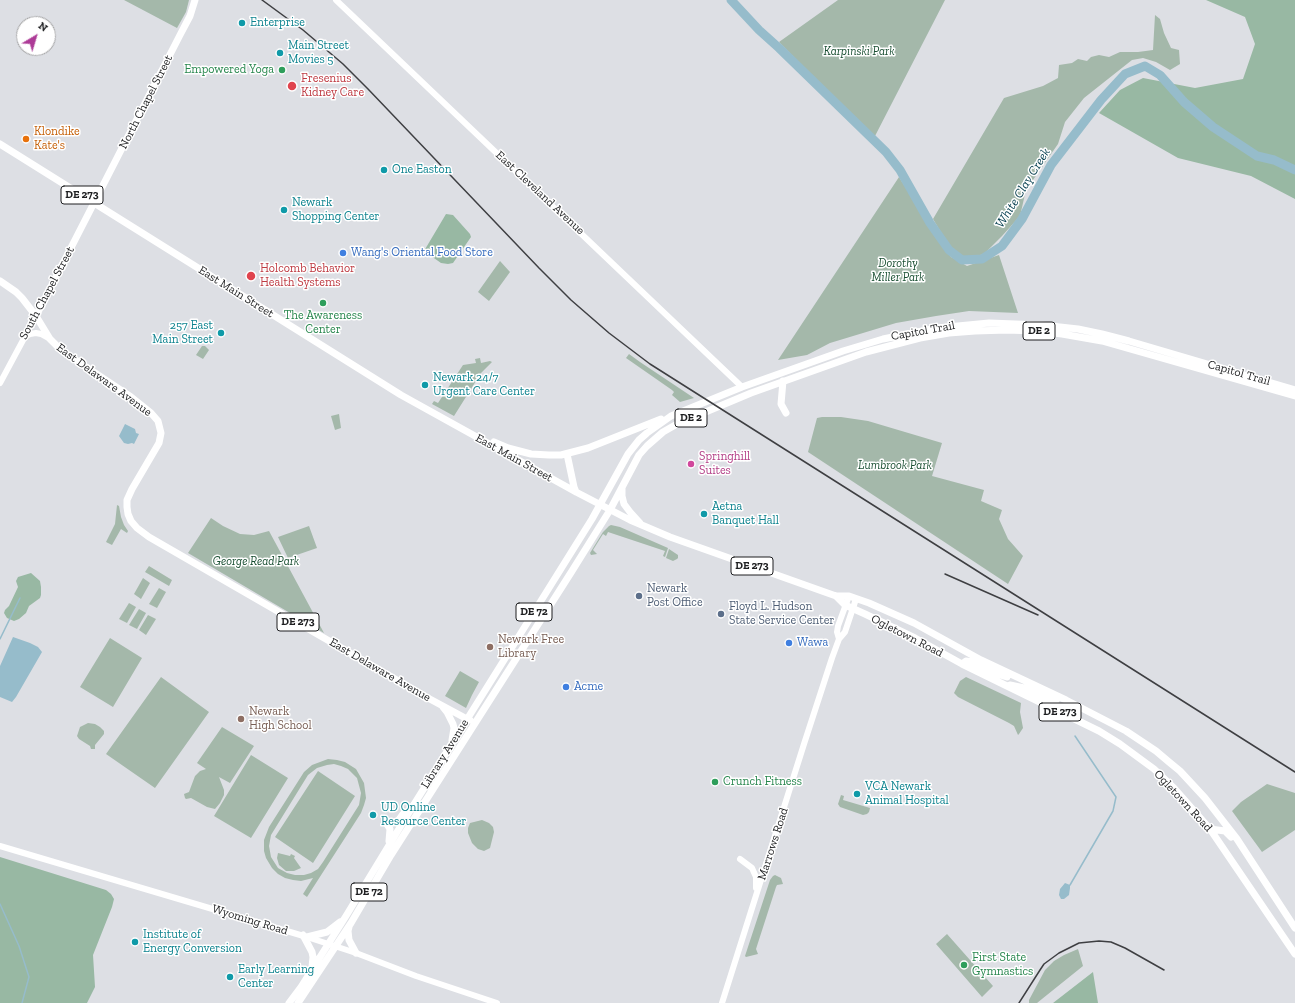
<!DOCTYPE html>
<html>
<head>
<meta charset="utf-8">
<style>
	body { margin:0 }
	#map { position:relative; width:1295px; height:1003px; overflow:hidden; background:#dddfe4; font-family:"Zilla Slab",serif }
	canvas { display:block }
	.north { position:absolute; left:16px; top:16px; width:40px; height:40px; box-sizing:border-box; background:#fff; border:1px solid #a5a5a6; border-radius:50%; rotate:38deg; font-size:11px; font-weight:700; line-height:16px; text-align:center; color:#1e1f21 }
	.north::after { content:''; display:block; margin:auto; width:14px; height:18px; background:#ad3b97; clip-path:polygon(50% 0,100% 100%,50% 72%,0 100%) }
</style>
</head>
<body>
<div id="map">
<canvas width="1295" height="1003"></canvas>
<div class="north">N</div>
</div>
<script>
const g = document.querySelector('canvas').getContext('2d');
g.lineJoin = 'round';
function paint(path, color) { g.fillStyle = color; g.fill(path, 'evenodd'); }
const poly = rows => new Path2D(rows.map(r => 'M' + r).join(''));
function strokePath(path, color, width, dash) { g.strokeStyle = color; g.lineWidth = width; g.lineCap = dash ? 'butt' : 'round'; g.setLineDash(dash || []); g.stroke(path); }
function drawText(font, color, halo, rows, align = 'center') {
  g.font = font + ' "Zilla Slab",serif'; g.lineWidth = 3; g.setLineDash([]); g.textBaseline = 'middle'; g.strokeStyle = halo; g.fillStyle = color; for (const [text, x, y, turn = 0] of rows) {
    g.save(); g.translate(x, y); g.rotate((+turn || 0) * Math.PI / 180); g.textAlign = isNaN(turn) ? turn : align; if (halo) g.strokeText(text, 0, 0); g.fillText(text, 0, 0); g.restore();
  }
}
const green = poly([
	[124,0,189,0,186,12,177,28],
	[838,0,945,0,875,136,829,95,817,83,802,65,779,42],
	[1155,15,1160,19,1164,33,1171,48,1179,50,1180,64,1170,70,1156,62,1143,58,1132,60,1084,98,1065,122,1058,144,1026,190,1020,216,1002,236,984,254,969,258,954,254,933,219,1004,98,1043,86,1058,78,1059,65,1072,63,1078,59,1087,61,1091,57,1099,55,1109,57,1120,52,1138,52,1153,50],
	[899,177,928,223,951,257,967,266,999,255,1018,313,969,311,936,316,896,323,830,343,807,355,778,360],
	[500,261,510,272,489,301,478,292],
	[202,346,205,346,209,350,203,359,196,355],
	[629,354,640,362,694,398,680,402,672,395,674,392,672,390,626,358],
	[480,358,481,363,490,361,492,362,481,373,454,416,432,404,434,401,438,403,463,365,476,363,475,359],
	[339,414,341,428,335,430,331,416],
	[822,417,841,417,868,421,942,443,932,476,984,490,981,501,1002,510,999,519,1008,539,1023,556,1008,584,808,452,817,418],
	[117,505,119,506,121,517,124,525,128,531,127,533,121,529,112,545,106,542,115,524],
	[211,518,223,526,240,534,254,535,269,531,324,633,188,553],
	[611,525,620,527,668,548,665,557,663,556,665,551,608,532,606,536,603,534,593,550,597,554,591,555,590,553,603,532,609,526,609,528,609,526],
	[309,526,317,548,288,558,278,537],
	[669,549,678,555,678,558,677,559,673,561,666,558],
	[149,566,172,580,169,586,145,572],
	[143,578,150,583,141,599,134,594],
	[159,588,166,592,157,608,149,604],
	[129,603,136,607,127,623,119,619],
	[139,609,146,613,137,629,129,625],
	[148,615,156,619,146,635,139,630],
	[110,638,142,658,113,707,80,687],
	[460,671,479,682,472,695,466,708,445,696],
	[161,677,209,712,155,788,106,754],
	[966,677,1021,703,1020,712,1023,728,1019,734,1018,735,1014,726,1009,723,958,697,954,693,960,681],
	[88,723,95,724,100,727,104,731,104,734,95,745,95,749,91,749,90,746,79,739,77,736,80,727],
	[222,727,254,746,230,783,219,777,224,790,224,795,220,803,215,809,207,807,191,798,186,799,185,798,184,794,189,792,195,776,200,771,206,769,197,763],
	[251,755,288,778,251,838,214,816],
	[328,759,337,760,345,762,356,769,364,783,366,798,364,805,361,813,307,897,303,894,313,878,301,881,293,880,285,878,278,874,272,868,266,858,264,851,264,840,269,827,304,772,312,765],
	[334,764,341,766,348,769,357,778,361,793,359,805,323,862,318,869,311,873,304,875,295,875,287,873,278,868,271,857,269,846,271,835,308,775,317,768,327,765],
	[318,771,355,796,313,863,275,837],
	[1267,784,1295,793,1295,830,1262,852,1232,811,1241,802],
	[841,795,844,796,843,800,870,808,869,812,867,814,863,815,840,807,838,804],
	[482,820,489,823,493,827,494,832,490,848,484,851,478,849,472,843,468,833,468,828,470,823],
	[278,853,290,856,291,854,295,856,294,858,301,868,294,871,286,871,279,865,277,858],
	[775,875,781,878,783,884,777,885,776,887,756,949,758,954,746,957,745,956,770,880,773,876],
	[947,934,993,986,982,997,936,944],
	[1078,949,1083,966,1037,1003,1029,1003,1029,1000,1045,970,1054,961,1064,955]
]);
const forest = poly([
	[1206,0,1295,0,1295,199,1251,176,1178,158,1099,113,1120,90,1143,78,1195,88,1243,79,1255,44,1245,17],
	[446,214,453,215,470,234,471,237,453,263,448,264,441,263,424,251],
	[31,573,40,581,41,587,41,595,40,598,29,606,26,613,19,619,14,621,7,618,4,613,5,610,9,606,18,587,16,581,18,577],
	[0,857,106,890,111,894,114,899,112,907,93,955,95,987,87,1003,0,1003],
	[1093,972,1098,1003,1053,1003]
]);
const water = poly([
	[125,424,135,429,136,433,139,434,134,444,132,443,128,444,124,443,119,436],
	[13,637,30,643,38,647,42,652,16,697,12,702,0,697,0,666],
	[1065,883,1070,885,1070,888,1069,895,1064,899,1061,899,1059,895,1060,889]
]);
const stream = poly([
	[0,639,20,598],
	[1070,885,1113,811,1116,797,1075,736],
	[0,904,19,946,29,977,22,1003]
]);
const river = poly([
	[731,0,759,30,779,48,886,152,900,170,930,223,949,250,962,260,982,259,1002,246,1022,219,1051,165,1101,100,1125,74,1145,66,1160,75,1184,102,1213,127,1257,156,1274,160,1295,170]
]);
const secondary = poly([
	[336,0,742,387],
	[24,337,30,334,36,333,41,334,50,339],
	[0,383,36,316],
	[839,639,837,632,838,626,849,596],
	[0,846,307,937,356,953,416,976,497,1003],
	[740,859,752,868,756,877,756,888],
	[722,1003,804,744,832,658,839,639,845,632,856,599]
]);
const primary = poly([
	[0,144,401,395,576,492,630,520,670,537,836,596,849,596,869,603,914,623,981,660,1066,700,1126,731,1156,751,1169,762,1180,771,1205,798,1237,839,1295,928],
	[0,281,16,292,22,298,36,316,50,339,62,351,131,397,151,413,158,421,161,433,159,443,132,489,127,500,127,507,128,514,131,521,137,528,149,537,428,698,467,719,470,720],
	[36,316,180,35,190,16,195,0],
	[783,381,781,404,786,413],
	[494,442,508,448,531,454,549,455,561,455,588,448,661,419],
	[567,454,574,487,576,492],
	[622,488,622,496,624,504,630,512,640,523],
	[836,596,845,605,865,614,915,638,962,664,1099,731,1120,744,1154,769,1174,788,1210,829,1295,954],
	[962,664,966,661,973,662,997,674,1007,677],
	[1010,685,1024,688,1055,702,1058,697],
	[443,707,447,712,453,724,454,728,452,740],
	[385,821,393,823,398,821,403,814],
	[385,821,390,829,389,841],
	[1210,829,1225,831,1231,837],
	[349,927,348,931,349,940,356,953],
	[303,935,312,952,313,957,312,967],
	[307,937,327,932,340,922],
	[289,1003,301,987,346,916,408,814,592,519,628,454,639,440,647,433,671,416,742,387,843,351,883,339,937,328,989,323,1042,325,1078,329,1102,334,1129,341,1295,390],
	[298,1003,351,923,391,855,572,571,610,510,639,455,647,446,663,432,677,424,751,393,866,352,920,338,949,333,975,331,1007,330,1036,331,1062,334,1102,341,1295,396]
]);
const rail = poly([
	[262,0,303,30,343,64,368,89,539,268,571,300,609,333,650,364,1295,772],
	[945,574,1038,615],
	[1019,1003,1040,970,1044,964,1059,953,1079,943,1099,941,1111,942,1125,948,1164,970]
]);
const markers = [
	[242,23,4,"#0f9aa8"],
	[280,53,4,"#0f9aa8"],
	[282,70,4,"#2e9e5b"],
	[292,86,5,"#e0444e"],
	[26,139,4,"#e8710a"],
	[384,170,4,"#0f9aa8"],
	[284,210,4,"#0f9aa8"],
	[343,253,4,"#3f7fe0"],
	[251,276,5,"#e0444e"],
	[323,303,4,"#2e9e5b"],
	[221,333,4,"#0f9aa8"],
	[425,385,4,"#0f9aa8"],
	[691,464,4,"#d1479c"],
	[704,514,4,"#0f9aa8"],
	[639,596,4,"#5c6f8a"],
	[721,614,4,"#5c6f8a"],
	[789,643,4,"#3f7fe0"],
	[490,647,4,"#8d6e63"],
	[566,687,4,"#3f7fe0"],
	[241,719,4,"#8d6e63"],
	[715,782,4,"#2e9e5b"],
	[857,794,4,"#0f9aa8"],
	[373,815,4,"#0f9aa8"],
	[135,942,4,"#0f9aa8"],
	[964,965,4,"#2e9e5b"],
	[230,977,4,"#0f9aa8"]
];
const shields = [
	[82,195,42],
	[1039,331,32],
	[691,418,32],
	[752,566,42],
	[534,612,36],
	[298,622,42],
	[1060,712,42],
	[369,892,36]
];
const shieldNames = [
	["DE 273",82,195],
	["DE 2",1039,331],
	["DE 2",691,418],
	["DE 273",752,566],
	["DE 72",534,612],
	["DE 273",298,622],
	["DE 273",1060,712],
	["DE 72",369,892]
];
const cultureNames = [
	["Enterprise",250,23],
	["Main Street",288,46],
	["Movies 5",288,60],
	["One Easton",392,170],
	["Newark",292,203],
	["Shopping Center",292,217],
	["257 East",213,326,"right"],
	["Main Street",213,340,"right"],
	["Newark 24/7",433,378],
	["Urgent Care Center",433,392],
	["Aetna",712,507],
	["Banquet Hall",712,521],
	["VCA Newark",865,787],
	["Animal Hospital",865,801],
	["UD Online",381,808],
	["Resource Center",381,822],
	["Institute of",143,935],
	["Energy Conversion",143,949],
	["Early Learning",238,970],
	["Center",238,984]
];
const parkNames = [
	["Karpinski Park",859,52],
	["Dorothy",898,264],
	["Miller Park",898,278],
	["Lumbrook Park",895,466],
	["George Read Park",256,562]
];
const leisureNames = [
	["Empowered Yoga",274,70,"right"],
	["The Awareness",323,316,"center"],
	["Center",323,330,"center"],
	["Crunch Fitness",723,782],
	["First State",972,958],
	["Gymnastics",972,972]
];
const healthNames = [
	["Fresenius",301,79],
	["Kidney Care",301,93],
	["Holcomb Behavior",260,269],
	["Health Systems",260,283]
];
const streetNames = [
	["North Chapel Street",146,102,-63],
	["East Cleveland Avenue",540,193,43],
	["East Main Street",236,292,32],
	["South Chapel Street",47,293,-62],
	["Capitol Trail",923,331,-10],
	["Capitol Trail",1239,373,16],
	["East Delaware Avenue",104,380,36],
	["East Main Street",514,458,29],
	["Ogletown Road",907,636,27],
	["East Delaware Avenue",380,670,30],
	["Library Avenue",445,754,-58],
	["Ogletown Road",1183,801,47],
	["Marrows Road",773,844,-72],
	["Wyoming Road",250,920,17]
];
const foodNames = [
	["Klondike",34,132],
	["Kate's",34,146]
];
const shopNames = [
	["Wang's Oriental Food Store",351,253],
	["Wawa",797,643],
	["Acme",574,687]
];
const hotelNames = [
	["Springhill",699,457],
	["Suites",699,471]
];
const serviceNames = [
	["Newark",647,589],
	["Post Office",647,603],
	["Floyd L. Hudson",729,607],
	["State Service Center",729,621]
];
const educationNames = [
	["Newark Free",498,640],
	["Library",498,654],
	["Newark",249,712],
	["High School",249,726]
];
const waterNames = [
	["White Clay Creek",1023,188,-58]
];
paint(green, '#a4b8aa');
paint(forest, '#98b8a3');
paint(water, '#96bccb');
strokePath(stream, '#96bccb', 1.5);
strokePath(river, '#96bccb', 9);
strokePath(secondary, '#fff', 6);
strokePath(primary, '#fff', 7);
strokePath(rail, '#3e3f42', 1.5);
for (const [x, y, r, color] of markers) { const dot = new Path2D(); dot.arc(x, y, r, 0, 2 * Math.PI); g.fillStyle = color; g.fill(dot); strokePath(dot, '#fff', 1.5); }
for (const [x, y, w] of shields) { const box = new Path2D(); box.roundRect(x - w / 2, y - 9, w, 18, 3); g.fillStyle = '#fff'; g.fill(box); strokePath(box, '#1e1f21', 1); }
drawText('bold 11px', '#1e1f21', null, shieldNames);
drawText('12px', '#0d838f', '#fff', cultureNames, 'left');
drawText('italic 12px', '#174d30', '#fff', parkNames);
drawText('12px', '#27864d', '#fff', leisureNames, 'left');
drawText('12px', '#be3a42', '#fff', healthNames, 'left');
drawText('12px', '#1e1f21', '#fff', streetNames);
drawText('12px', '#c56008', '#fff', foodNames, 'left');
drawText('12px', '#366cbe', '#fff', shopNames, 'left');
drawText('12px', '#b23c85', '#fff', hotelNames, 'left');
drawText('12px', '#4e5e75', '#fff', serviceNames, 'left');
drawText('12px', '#785e54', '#fff', educationNames, 'left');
drawText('italic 13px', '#023c4d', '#fff', waterNames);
</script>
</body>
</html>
